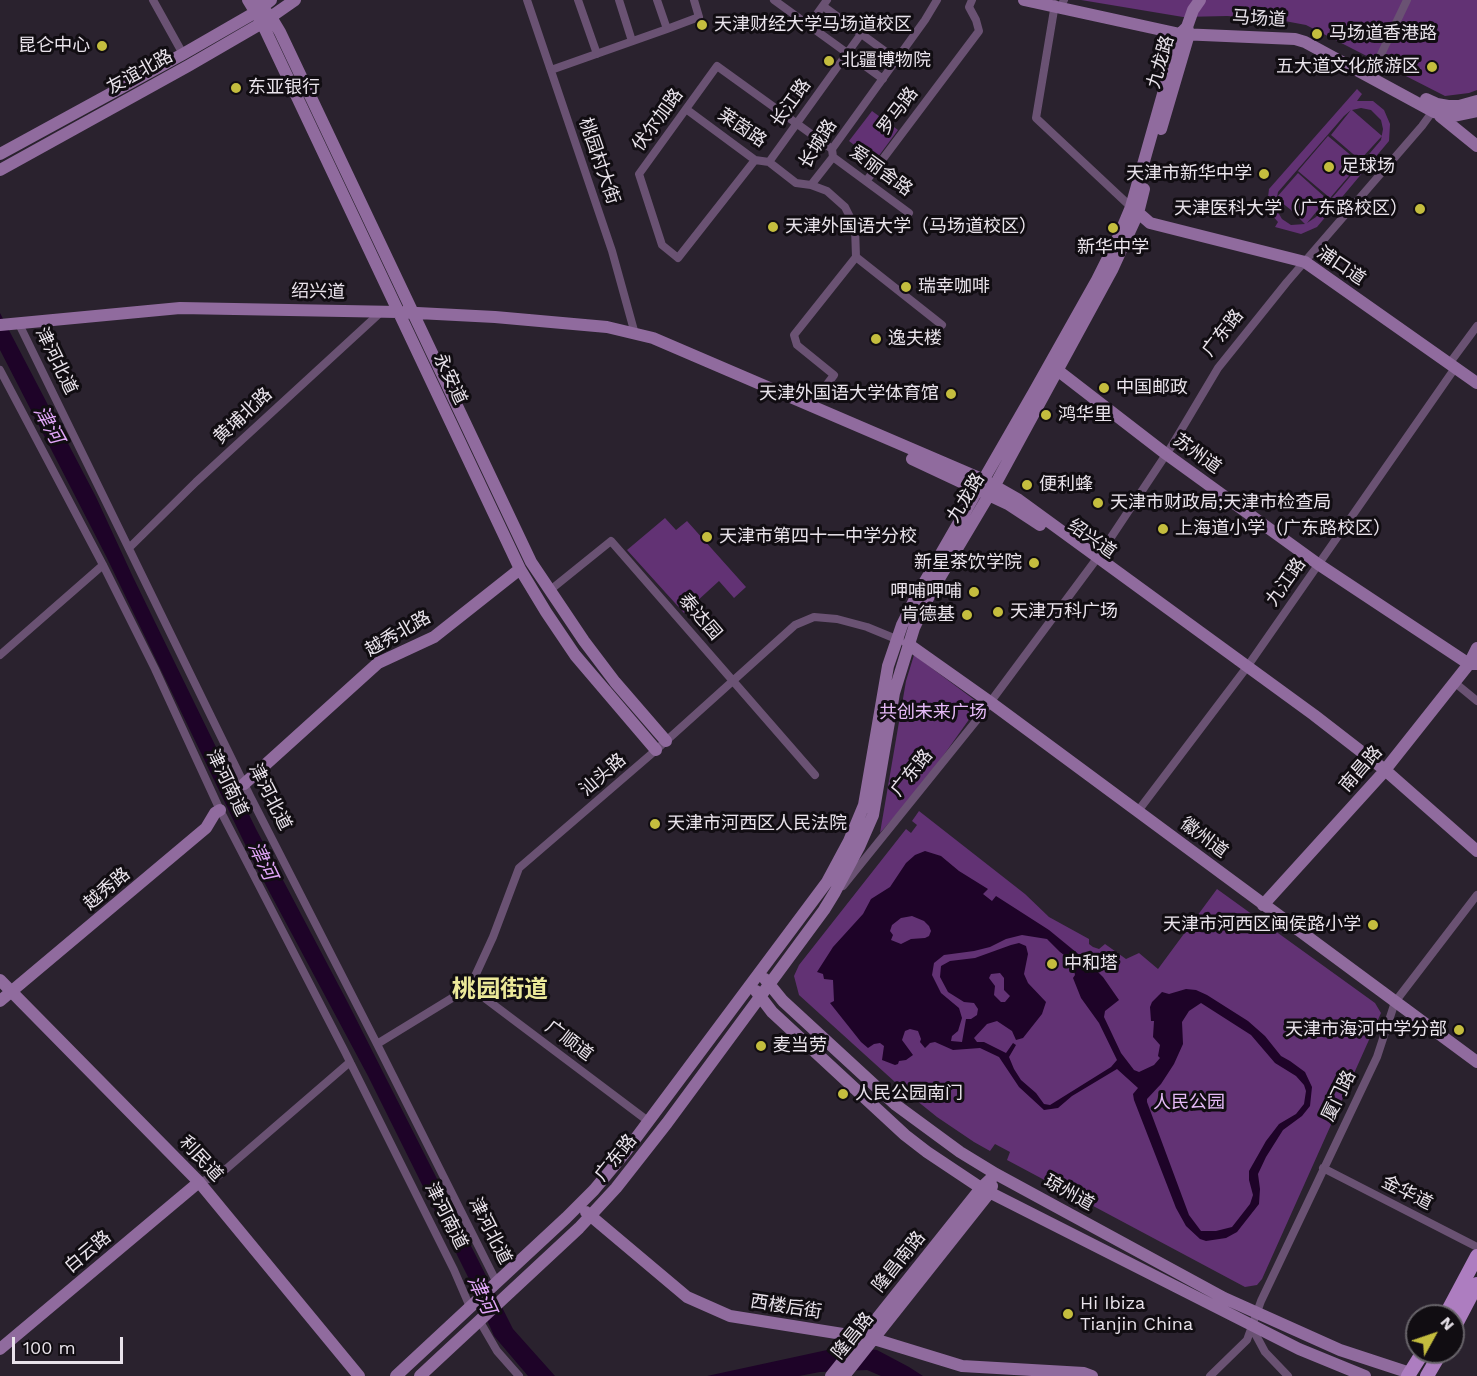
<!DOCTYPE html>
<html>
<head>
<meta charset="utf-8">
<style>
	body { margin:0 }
	#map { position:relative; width:1477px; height:1376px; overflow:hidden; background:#2a222e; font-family:"Work Sans",sans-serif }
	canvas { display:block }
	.north { position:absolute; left:1405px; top:1304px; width:60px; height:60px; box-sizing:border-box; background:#110d12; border:2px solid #676369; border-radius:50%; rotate:50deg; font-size:16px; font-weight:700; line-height:24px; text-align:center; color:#e9e3eb }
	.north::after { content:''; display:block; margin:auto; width:21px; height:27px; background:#c4bd3e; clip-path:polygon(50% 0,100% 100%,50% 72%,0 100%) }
	.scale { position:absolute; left:12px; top:1337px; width:111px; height:27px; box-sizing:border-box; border:3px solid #e9e3eb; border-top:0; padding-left:8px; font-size:18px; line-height:21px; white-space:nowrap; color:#e9e3eb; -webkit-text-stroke:4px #110d12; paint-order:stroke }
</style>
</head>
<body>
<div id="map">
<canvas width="1477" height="1376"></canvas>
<div class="north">N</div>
<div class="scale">100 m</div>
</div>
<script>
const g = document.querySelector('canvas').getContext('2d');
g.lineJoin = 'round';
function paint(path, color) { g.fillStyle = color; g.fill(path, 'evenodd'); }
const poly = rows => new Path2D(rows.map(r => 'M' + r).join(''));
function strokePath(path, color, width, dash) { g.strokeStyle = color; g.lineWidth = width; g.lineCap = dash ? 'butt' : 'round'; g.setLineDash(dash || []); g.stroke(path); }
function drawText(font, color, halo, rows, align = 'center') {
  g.font = font + ' "Work Sans","Noto Sans SC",sans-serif'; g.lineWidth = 6; g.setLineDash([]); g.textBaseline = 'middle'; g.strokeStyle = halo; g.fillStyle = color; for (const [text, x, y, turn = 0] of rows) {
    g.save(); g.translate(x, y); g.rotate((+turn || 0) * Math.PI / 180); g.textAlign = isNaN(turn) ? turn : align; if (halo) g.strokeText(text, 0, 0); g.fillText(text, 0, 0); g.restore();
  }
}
const green = poly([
	[1081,0,1477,0,1477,90,1469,93,1445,96,1306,25,1274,19,1227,16,1183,17],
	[1357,89,1362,94,1357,101,1373,101,1384,110,1390,124,1389,141,1317,227,1301,234,1275,227,1278,222,1271,214,1267,206,1269,189],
	[1361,108,1371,110,1381,120,1383,129,1381,140,1316,217,1307,223,1327,199,1298,173,1277,197,1278,192,1344,116,1351,110,1331,135,1360,160,1382,136,1352,110],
	[1276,198,1291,210,1305,224,1291,225,1282,219,1276,209],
	[872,111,898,130,875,161,849,141],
	[1328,136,1360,163,1330,198,1298,171],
	[665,518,676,530,687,521,746,587,734,598,719,581,684,613,627,550],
	[914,655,980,704,921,787,880,833,906,681],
	[919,811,1025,894,1049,917,1089,939,1089,944,1093,947,1099,949,1105,944,1126,959,1139,953,1158,969,1217,889,1375,1003,1381,1013,1262,1279,1257,1285,1245,1287,1007,1160,1010,1152,995,1144,990,1151,974,1142,937,1117,906,1092,799,995,794,976,799,965,906,829,911,833,917,825,912,821]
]);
const water = poly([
	[0,313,96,497,132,575,256,829,348,1003,513,1329,555,1376,528,1376,494,1336,469,1279,368,1076,255,865,107,558,0,350],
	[925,851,941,856,959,871,988,889,983,894,992,901,996,896,1049,930,1088,962,1103,977,1119,1000,1105,1011,1104,1017,1121,1053,1134,1070,1139,1072,1154,1065,1160,1058,1158,1056,1160,1045,1153,1037,1154,1021,1151,1021,1150,1007,1152,1002,1162,992,1169,994,1186,989,1196,990,1207,995,1248,1021,1265,1036,1281,1056,1290,1061,1305,1072,1312,1087,1310,1106,1302,1116,1283,1130,1266,1157,1258,1174,1260,1189,1259,1204,1237,1232,1226,1238,1206,1241,1200,1239,1186,1226,1176,1208,1134,1100,1133,1094,1138,1088,1117,1069,1072,1096,1058,1108,1044,1110,1019,1087,999,1057,980,1048,953,1050,935,1042,930,1043,925,1048,920,1042,921,1039,918,1031,910,1029,905,1031,902,1040,913,1055,906,1060,899,1061,898,1064,895,1065,882,1060,884,1046,880,1043,874,1044,868,1048,861,1042,830,1003,834,1001,833,980,824,979,823,974,817,972,833,947,863,914,871,899,890,887,906,863,915,855],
	[912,916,924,921,929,926,931,931,929,936,925,938,911,939,901,944,891,940,893,935,890,931,892,925,901,918],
	[1022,935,1047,939,1060,952,1072,961,1075,975,1073,978,1081,998,1099,1023,1117,1060,1111,1067,1050,1105,1044,1104,1036,1093,1021,1080,1014,1069,1009,1057,1016,1045,1013,1043,1006,1053,984,1042,977,1042,974,1038,987,1024,997,1021,1012,1031,1016,1040,1023,1038,1042,1014,1046,1002,1028,983,1024,974,1028,954,1026,946,1019,943,1011,945,975,958,950,961,941,966,940,977,948,992,964,1002,974,1003,978,1009,977,1015,971,1019,966,1019,962,1042,951,1041,952,1036,958,1031,962,1018,959,1008,941,993,932,975,934,963,944,955,974,951,990,947,1006,939],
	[1000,973,1004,978,1004,990,1010,996,1005,1002,1001,1002,994,995,995,986,989,978,991,974],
	[1201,1003,1251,1035,1275,1063,1296,1076,1304,1085,1306,1091,1304,1104,1296,1114,1279,1124,1266,1141,1249,1171,1249,1180,1253,1195,1250,1204,1232,1227,1216,1231,1201,1231,1189,1215,1147,1102,1147,1099,1161,1084,1174,1064,1183,1044,1182,1022,1189,1011],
	[847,1347,877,1350,909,1367,923,1376,881,1376,867,1370,820,1372,799,1376,707,1376,827,1350]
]);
const street = poly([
	[153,0,183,54],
	[527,0,612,251,635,334],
	[578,0,597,54],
	[619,0,632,41],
	[657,0,667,29,699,17,694,0],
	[774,0,883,79],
	[1063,2,1064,0],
	[1055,4,1036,118,1131,207],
	[823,6,897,60],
	[809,25,827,0],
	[551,70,667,29],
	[1373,71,1407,0],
	[686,109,755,160,769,162,796,183,811,185],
	[833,157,909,213],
	[755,160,678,258,662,245,639,174,717,66,832,149],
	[769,162,861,34],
	[867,180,979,31,976,20,969,7,972,0],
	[856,257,942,325],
	[19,324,250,796,377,1044,497,1283],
	[1449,364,1477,326],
	[0,370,103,565,155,669,220,810,345,1052,454,1270,470,1307],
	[810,407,834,375,797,345,794,335,856,257,855,227,845,207,827,191,811,185,833,157,832,149,925,20,937,0],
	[129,548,196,482,381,312],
	[549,591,611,541,815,775],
	[0,655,103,565],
	[1454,682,1477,701],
	[1138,811,1247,667,1455,368],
	[843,886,980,716,1098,557,1171,447,1218,368,1287,282,1422,126,1435,108],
	[470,987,648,1121],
	[377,1044,470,987,493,937,519,868,656,750,795,625,814,617,837,619,867,627,901,641],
	[1323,1168,1477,1247],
	[199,1182,218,1176,350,1062],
	[479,1320,497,1351,519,1376],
	[1251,1326,1265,1352,1288,1376],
	[1210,1376,1247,1340,1261,1301,1377,1057,1395,1002,1477,895]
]);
const secondary = poly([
	[248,0,262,23,520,569,546,612,575,655,656,750],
	[1024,0,1180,34,1295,39,1305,42,1434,112,1454,116,1477,111],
	[256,1,271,17,280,32,531,562,584,641,615,682,666,741],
	[1426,99,1437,104,1448,106,1459,106,1477,101],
	[1440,116,1477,146],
	[1161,129,1189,34,1187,27],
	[0,154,183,54,256,12,271,0],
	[0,170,188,66,262,23,295,0],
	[1134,209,1150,223,1305,262,1477,383],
	[0,325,180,308,398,312,495,317,607,327,653,338,984,480,1019,500,1314,715,1385,770,1477,851],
	[1052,366,1166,454,1318,564,1469,664,1477,664],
	[912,459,1008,504,1040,525],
	[908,644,990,702,1477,1062],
	[244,784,378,663,434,637,520,569],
	[1263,905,1381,775,1469,664,1477,648],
	[765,979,783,1001,896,1105,960,1152,996,1174,1224,1298,1340,1350,1410,1373],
	[0,980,199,1182,359,1376],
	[756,991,772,1012,905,1135,927,1152,981,1188,1299,1349,1365,1376],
	[0,1001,206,828,215,813,220,810],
	[586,1212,687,1297,730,1316,874,1339,962,1366,1084,1373,1092,1376],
	[0,1349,199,1182],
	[396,1376,566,1218,594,1190,624,1154,827,882,849,841,864,805,888,666,902,625,916,597,1034,392,1097,280,1118,238,1131,207,1180,34,1187,27,1193,10,1200,0],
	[420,1376,579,1228,616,1188,667,1123,824,910,835,892,859,847,873,815,894,693,914,628,930,594,995,485,1112,270,1138,213,1144,189],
	[831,1376,981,1188,996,1174],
	[844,1376,990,1192,992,1186]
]);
const primary = poly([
	[1445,1316,1477,1256],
	[1453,1330,1477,1284],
	[1408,1376,1423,1352],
	[1427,1376,1441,1352]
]);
const markers = [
	[702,25,6,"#c4bd3e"],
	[1317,34,6,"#c4bd3e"],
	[102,46,6,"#c4bd3e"],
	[829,61,6,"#c4bd3e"],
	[1432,67,6,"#c4bd3e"],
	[236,88,6,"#c4bd3e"],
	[1329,167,6,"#c4bd3e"],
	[1264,174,6,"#c4bd3e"],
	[1420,209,6,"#c4bd3e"],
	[773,227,6,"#c4bd3e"],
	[1113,228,6,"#c4bd3e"],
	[906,287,6,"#c4bd3e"],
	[876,339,6,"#c4bd3e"],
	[1104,388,6,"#c4bd3e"],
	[951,394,6,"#c4bd3e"],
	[1046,415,6,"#c4bd3e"],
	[1027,485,6,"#c4bd3e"],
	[1098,503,6,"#c4bd3e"],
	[1163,529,6,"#c4bd3e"],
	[707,537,6,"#c4bd3e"],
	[1034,563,6,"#c4bd3e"],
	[974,592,6,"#c4bd3e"],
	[998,612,6,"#c4bd3e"],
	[967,615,6,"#c4bd3e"],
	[655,824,6,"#c4bd3e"],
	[1373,925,6,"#c4bd3e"],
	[1052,964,6,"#c4bd3e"],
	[1459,1030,6,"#c4bd3e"],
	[761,1046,6,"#c4bd3e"],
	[843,1094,6,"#c4bd3e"],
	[1068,1314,6,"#c4bd3e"]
];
const streetNames = [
	["马场道",1259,19,3],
	["九龙路",1161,62,-74],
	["友谊北路",140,72,-29],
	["长江路",791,103,-54],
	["罗马路",898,111,-53],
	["伏尔加路",658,120,-54],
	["莱茵路",742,128,34],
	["长城路",818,144,-58],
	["桃园村大街",599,161,71],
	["爱丽舍路",881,171,36],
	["浦口道",1341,266,34],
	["绍兴道",318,292,1],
	["广东路",1223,333,-52],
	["津河北道",56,361,64],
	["永安道",450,379,65],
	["黄埔北路",243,416,-43],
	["苏州道",1197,454,36],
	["九龙路",966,498,-59],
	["绍兴道",1092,539,35],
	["九江路",1286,582,-55],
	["泰达园",700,617,49],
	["越秀北路",398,634,-30],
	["南昌路",1361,769,-49],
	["广东路",912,773,-51],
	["汕头路",603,775,-41],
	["津河南道",227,783,64],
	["津河北道",270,797,63],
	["徽州道",1204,838,37],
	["越秀路",107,889,-40],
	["广顺道",569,1041,37],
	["厦门路",1339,1096,-64],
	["广东路",616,1158,-51],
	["利民道",201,1159,47],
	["琼州道",1069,1193,29],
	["金华道",1407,1193,27],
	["津河南道",446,1216,63],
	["津河北道",490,1231,63],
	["白云路",88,1252,-40],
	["隆昌南路",899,1262,-51],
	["西楼后街",786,1307,9],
	["隆昌路",853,1336,-51]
];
const poiNames = [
	["天津财经大学马场道校区",714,25],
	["马场道香港路",1329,34],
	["昆仑中心",90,46,"right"],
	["北疆博物院",841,61],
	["五大道文化旅游区",1420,67,"right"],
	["东亚银行",248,88],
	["足球场",1341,167],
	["天津市新华中学",1252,174,"right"],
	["天津医科大学（广东路校区）",1408,209,"right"],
	["天津外国语大学（马场道校区）",785,227],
	["新华中学",1113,248,"center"],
	["瑞幸咖啡",918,287],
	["逸夫楼",888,339],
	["中国邮政",1116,388],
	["天津外国语大学体育馆",939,394,"right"],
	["鸿华里",1058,415],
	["便利蜂",1039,485],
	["天津市财政局;天津市检查局",1110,503],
	["上海道小学（广东路校区）",1175,529],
	["天津市第四十一中学分校",719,537],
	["新星茶饮学院",1022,563,"right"],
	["呷哺呷哺",962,592,"right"],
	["天津万科广场",1010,612],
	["肯德基",955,615,"right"],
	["天津市河西区人民法院",667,824],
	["天津市河西区闽侯路小学",1361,925,"right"],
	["中和塔",1064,964],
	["天津市海河中学分部",1447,1030,"right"],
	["麦当劳",773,1046],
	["人民公园南门",855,1094],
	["Hi Ibiza",1080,1304],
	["Tianjin China",1080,1325]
];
const parkNames = [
	["共创未来广场",933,713],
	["人民公园",1189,1103]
];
const waterNames = [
	["津河",48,425,61],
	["津河",262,861,64],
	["津河",481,1295,65]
];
const districtNames = [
	["桃园街道",500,990]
];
paint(green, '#623274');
paint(water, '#1e0328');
strokePath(street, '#6a5273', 8);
strokePath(secondary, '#906b9e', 12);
strokePath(primary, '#ad7dc0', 14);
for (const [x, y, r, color] of markers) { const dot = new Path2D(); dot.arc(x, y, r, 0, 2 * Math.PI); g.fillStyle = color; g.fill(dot); strokePath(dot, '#110d12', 2); }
drawText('18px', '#e9e3eb', '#110d12', streetNames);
drawText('18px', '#e9e3eb', '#110d12', poiNames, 'left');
drawText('18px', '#e5baf7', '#110d12', parkNames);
drawText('italic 20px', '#e1a6f8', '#110d12', waterNames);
drawText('bold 24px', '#ece999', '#110d12', districtNames);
</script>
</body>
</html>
